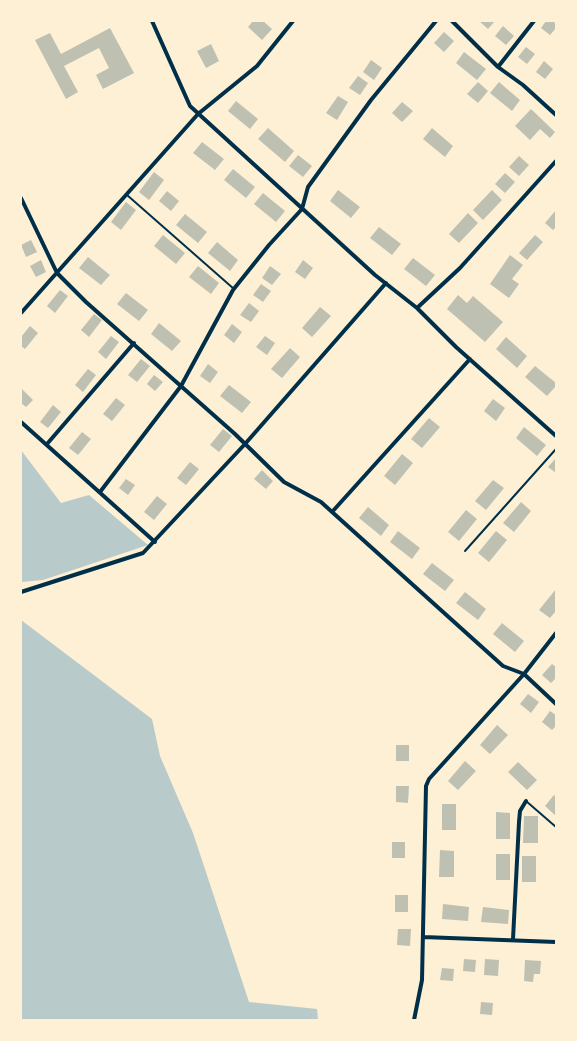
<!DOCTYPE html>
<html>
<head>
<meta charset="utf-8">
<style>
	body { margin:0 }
	#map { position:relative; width:577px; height:1041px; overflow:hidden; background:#fdf0d5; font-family:"DM Sans",sans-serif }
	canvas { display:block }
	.frame { position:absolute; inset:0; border:22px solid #fdf0d5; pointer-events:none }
</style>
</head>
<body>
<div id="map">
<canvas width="577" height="1041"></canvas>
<div class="frame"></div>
</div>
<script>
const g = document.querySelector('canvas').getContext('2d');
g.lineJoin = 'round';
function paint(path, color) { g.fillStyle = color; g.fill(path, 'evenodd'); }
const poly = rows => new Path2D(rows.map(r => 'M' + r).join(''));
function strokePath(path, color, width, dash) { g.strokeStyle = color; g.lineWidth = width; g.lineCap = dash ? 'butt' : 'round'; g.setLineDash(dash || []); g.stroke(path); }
const green = poly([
	[21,450,61,503,89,495,148,545,43,580,21,582],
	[21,620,152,719,160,756,193,833,249,1002,317,1009,318,1020,21,1020]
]);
const building = poly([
	[253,21,263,21,272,29,262,40,248,27],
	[479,21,495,21,488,29],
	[546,21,553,21,556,24,556,28,550,35,541,28],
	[503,26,514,36,506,45,495,36],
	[110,28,134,73,103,89,96,75,109,68,99,48,64,66,78,92,66,99,35,40,50,33,61,54],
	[444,32,454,41,444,52,434,43],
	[211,44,219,61,206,68,197,51],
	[526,47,535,54,527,64,518,57],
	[464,52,486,69,477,80,456,63],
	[371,60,382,68,374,80,363,72],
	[544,61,553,69,545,79,536,72],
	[358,76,368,83,360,95,349,88],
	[478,82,488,91,478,103,467,94],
	[499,82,520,100,512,111,490,93],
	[338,96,348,102,337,120,326,113],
	[236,101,258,119,250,129,228,111],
	[402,102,413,111,402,122,392,113],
	[531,109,555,132,550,138,540,129,530,140,515,126],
	[268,128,294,151,285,162,258,139],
	[432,128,453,146,445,157,423,139],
	[202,142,224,159,215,170,193,153],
	[298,155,312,166,303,177,289,166],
	[519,156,529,165,519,176,509,167],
	[233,169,255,187,246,198,224,180],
	[154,172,164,180,149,200,139,192],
	[505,173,515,182,505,193,495,184],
	[338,190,360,207,351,218,330,201],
	[492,190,502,200,483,220,473,210],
	[167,191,179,201,171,211,159,201],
	[263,193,285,211,276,222,254,204],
	[126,202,136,210,121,230,111,222],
	[556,210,556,227,553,230,545,223],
	[468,213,478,223,459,243,449,234],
	[185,214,207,232,198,243,176,225],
	[379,227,401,244,392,255,370,238],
	[163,235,185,253,176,264,154,246],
	[535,235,543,242,527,260,519,253],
	[31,240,37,252,26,257,21,245],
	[217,242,238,260,230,271,208,253],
	[510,255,523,265,512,279,519,284,509,298,490,284],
	[88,257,110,275,101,285,79,268],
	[413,258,435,275,426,286,404,269],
	[41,260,46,272,36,277,30,266],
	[303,260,313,268,305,279,295,272],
	[198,266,219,283,211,294,189,277],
	[270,266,281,274,272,285,262,278],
	[261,284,271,291,263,302,253,295],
	[60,290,68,296,55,313,47,306],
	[126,293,148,310,139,321,117,304],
	[458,295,467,303,473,296,503,322,485,342,447,309],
	[249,303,259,311,251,322,240,315],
	[320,307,331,316,312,337,302,328],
	[94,314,102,320,89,337,81,330],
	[159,323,181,341,172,351,151,334],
	[232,324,242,332,234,343,224,335],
	[30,326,38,333,25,349,21,346,21,337],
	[111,336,119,342,106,359,98,352],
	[265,336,275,343,267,355,256,347],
	[506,337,527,356,517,368,496,349],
	[290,348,300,357,282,378,271,369],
	[141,359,150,366,137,382,128,375],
	[208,364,218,372,210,383,200,376],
	[535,366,556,383,556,386,547,396,525,377],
	[88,369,96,375,83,392,75,385],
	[154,375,163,382,155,391,147,384],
	[229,385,251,402,242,413,220,396],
	[21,388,33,400,26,407,21,403],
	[116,398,125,405,112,421,103,414],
	[493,399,505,408,496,421,484,411],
	[53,405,61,412,48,428,40,422],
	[429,418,440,427,422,448,411,439],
	[524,427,546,445,537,456,516,438],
	[223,429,232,436,219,452,210,445],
	[82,432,91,439,78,455,69,448],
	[402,454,413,463,395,485,384,476],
	[556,458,556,473,548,467],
	[190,462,199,469,186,485,177,478],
	[262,470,273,481,266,489,254,479],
	[126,479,135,485,128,495,119,488],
	[493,480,504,488,486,510,475,501],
	[157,496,167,504,154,520,144,512],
	[521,502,531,511,514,532,503,523],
	[368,507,389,525,381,536,359,518],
	[466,510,477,519,459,541,448,532],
	[398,531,420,548,412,559,390,542],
	[496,531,507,540,489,562,478,553],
	[432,563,454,580,445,591,423,574],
	[556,589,556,611,550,618,539,610],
	[465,592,486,609,478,620,456,603],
	[502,623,524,641,515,652,493,634],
	[552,664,556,667,556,678,551,683,542,675],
	[528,694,539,702,531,713,520,704],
	[550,711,556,715,556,726,552,730,542,722],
	[497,725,508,735,490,754,480,745],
	[396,745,409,745,409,761,396,761],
	[465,761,476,771,458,790,448,781],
	[518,762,537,780,527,790,508,772],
	[396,786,409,786,408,803,396,802],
	[554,795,556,797,556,816,545,806],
	[442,804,456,804,456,830,442,830],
	[496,812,510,813,510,839,496,839],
	[524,816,538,816,538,843,523,843],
	[392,842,405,842,405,858,392,858],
	[440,850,454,851,454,877,439,877],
	[496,854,510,854,510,880,496,880],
	[522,856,536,856,536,882,522,882],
	[395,895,408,895,408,912,395,912],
	[443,904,469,907,468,921,442,919],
	[483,907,509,910,508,924,481,922],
	[398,929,411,929,410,946,397,945],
	[464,959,476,960,475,972,463,971],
	[485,959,499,960,498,976,484,975],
	[525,960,541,961,540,974,534,974,533,982,524,981],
	[442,968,454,969,453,981,440,980],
	[481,1002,493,1003,492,1015,480,1014]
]);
const service = poly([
	[127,195,234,289],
	[465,551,556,449],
	[526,801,556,827]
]);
const minor = poly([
	[152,21,190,106,375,275,417,308,456,347,556,436],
	[452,21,498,67,523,85,556,115],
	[498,67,534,21],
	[21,198,57,273,86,302,235,434,284,482,321,502,503,666,524,674,556,704],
	[417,308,460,268,556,161],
	[21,313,198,114,257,66,293,21],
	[21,422,155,542],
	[47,444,134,343],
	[100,492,181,386,233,290,269,245,302,209,308,187,371,100,436,21],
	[332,512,470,359],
	[21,592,143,553,245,444,386,283],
	[423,937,556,942],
	[513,939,519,822,520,811,526,801],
	[414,1020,422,980,426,786,429,779,524,674,556,633]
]);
paint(green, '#b9caca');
paint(building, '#bec0b2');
strokePath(service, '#003049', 2);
strokePath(minor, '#003049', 4);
</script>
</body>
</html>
